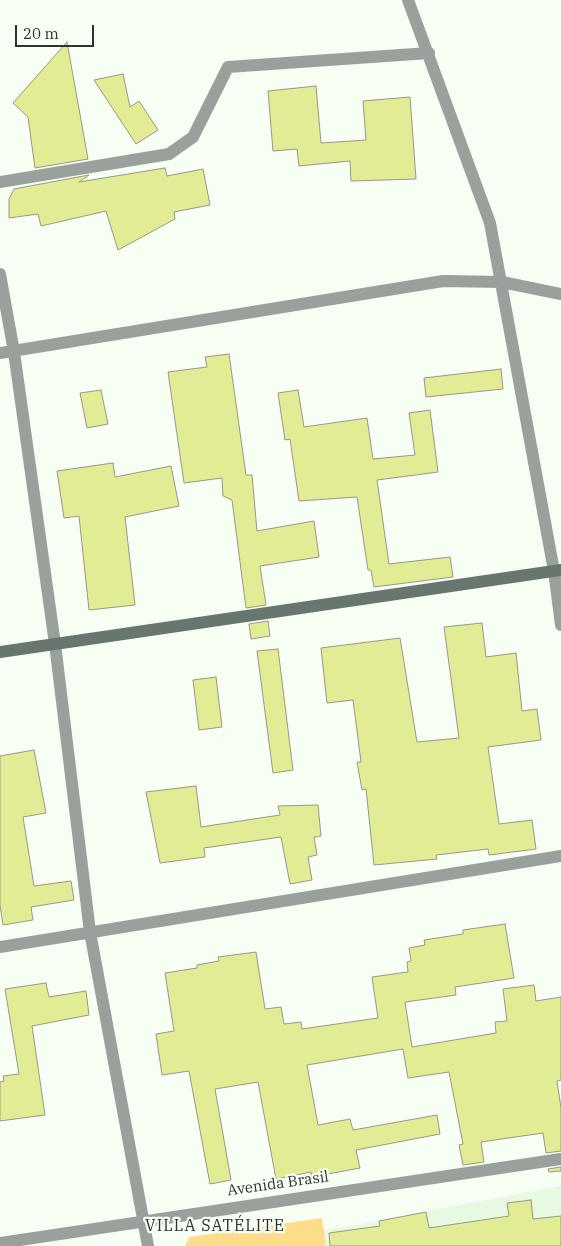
<!DOCTYPE html>
<html>
<head>
<meta charset="utf-8">
<style>
	body { margin:0 }
	#map { position:relative; width:561px; height:1246px; overflow:hidden; background:#f7fef4; font-family:"IBM Plex Serif",serif }
	canvas { display:block }
	.scale { position:absolute; left:15px; top:25px; width:79px; height:22px; box-sizing:border-box; border:2px solid #2f342d; border-top:0; padding-left:6px; font-size:15px; line-height:18px; white-space:nowrap; color:#2f342d; -webkit-text-stroke:4px #f7fef4; paint-order:stroke }
</style>
</head>
<body>
<div id="map">
<canvas width="561" height="1246"></canvas>
<div class="scale">20 m</div>
</div>
<script>
const g = document.querySelector('canvas').getContext('2d');
g.lineJoin = 'round';
function paint(path, color) { g.fillStyle = color; g.fill(path, 'evenodd'); }
const poly = rows => new Path2D(rows.map(r => 'M' + r).join(''));
function strokePath(path, color, width, dash) { g.strokeStyle = color; g.lineWidth = width; g.lineCap = dash ? 'butt' : 'round'; g.setLineDash(dash || []); g.stroke(path); }
function drawText(font, color, halo, rows, align = 'center') {
  g.font = font + ' "IBM Plex Serif",serif'; g.lineWidth = 4.5; g.setLineDash([]); g.textBaseline = 'middle'; g.strokeStyle = halo; g.fillStyle = color; for (const [text, x, y, turn = 0] of rows) {
    g.save(); g.translate(x, y); g.rotate((+turn || 0) * Math.PI / 180); g.textAlign = isNaN(turn) ? turn : align; if (halo) g.strokeText(text, 0, 0); g.fillText(text, 0, 0); g.restore();
  }
}
const built = poly([
	[561,1186,561,1246,325,1246,322,1231]
]);
const green = poly([
	[322,1218,326,1246,185,1246,189,1237]
]);
const building = poly([
	[67,42,88,159,35,168,28,117,13,103,67,42],
	[123,74,130,107,139,101,158,130,136,144,94,80,123,74],
	[316,86,321,143,366,140,363,101,410,97,416,179,351,181,350,161,299,166,297,149,273,151,268,91,316,86],
	[165,168,167,176,203,169,210,205,174,212,175,219,118,250,106,211,41,226,38,214,9,218,9,199,14,189,89,175,79,182,165,168],
	[229,354,246,475,252,475,257,531,314,521,319,557,260,566,266,605,246,608,232,500,223,496,222,478,184,483,168,372,207,367,205,357,229,354],
	[501,369,503,389,426,397,424,378,501,369],
	[101,390,108,424,87,428,80,393,101,390],
	[298,390,304,427,367,418,373,459,415,455,409,413,430,410,438,472,377,480,389,564,450,557,453,577,374,587,371,570,368,570,357,497,299,501,290,439,285,440,278,393,298,390],
	[113,463,115,477,171,466,179,506,125,517,135,605,89,610,79,516,64,518,57,471,113,463],
	[268,621,270,636,251,639,249,624,268,621],
	[482,623,486,657,516,653,522,711,537,709,541,740,488,747,499,824,532,820,536,849,489,855,488,849,436,855,437,859,374,865,366,789,362,790,357,762,361,762,353,700,327,703,321,648,400,638,417,742,459,738,444,627,482,623],
	[278,649,293,770,273,773,257,651,278,649],
	[216,677,222,727,199,730,193,680,216,677],
	[34,750,46,813,23,817,34,886,71,881,74,900,31,907,33,920,3,925,0,905,0,756,34,750],
	[196,786,201,827,280,815,278,806,318,805,321,836,314,837,317,855,308,857,312,880,290,884,281,837,204,848,205,857,160,863,146,792,196,786],
	[505,924,514,978,455,987,456,995,405,1002,412,1047,496,1033,495,1022,507,1021,503,989,534,985,536,1001,561,997,561,1080,557,1081,561,1108,561,1151,546,1153,543,1133,481,1142,484,1162,463,1165,459,1145,463,1144,449,1072,408,1078,403,1049,307,1065,318,1125,350,1119,353,1130,437,1115,440,1134,356,1150,360,1168,312,1177,311,1172,276,1179,258,1082,215,1089,231,1180,210,1184,189,1071,162,1075,156,1034,174,1031,165,973,197,968,197,965,219,961,218,957,256,952,265,1009,281,1007,284,1024,301,1022,302,1029,378,1018,372,977,408,972,407,962,411,961,409,948,425,945,424,940,463,934,463,930,505,924],
	[46,983,49,997,86,991,89,1015,32,1026,45,1115,0,1121,0,1082,4,1081,3,1076,19,1074,5,989,46,983],
	[561,1167,561,1171,549,1172,548,1169,561,1167],
	[531,1200,533,1219,561,1216,561,1246,330,1246,329,1233,380,1226,379,1221,426,1212,429,1228,509,1216,507,1203,531,1200]
]);
const lane = poly([
	[0,182,169,154,193,137,228,67,429,53]
]);
const street = poly([
	[408,0,490,223,554,571,561,625],
	[0,274,14,352,55,644,90,932,148,1246],
	[0,353,443,281,502,282,561,294],
	[0,947,561,856],
	[0,1243,561,1159]
]);
const secondary = poly([
	[0,652,561,570]
]);
const streetNames = [
	["Avenida Brasil",278,1184,-8]
];
const neighbourhoodNames = [
	["VILLA SATÉLITE",215,1226]
];
paint(built, '#e7f9e1');
paint(green, '#fddd8a');
paint(building, '#e2ec94');
strokePath(building, '#969987', 1);
strokePath(lane, '#98a19c', 12);
strokePath(street, '#98a19c', 12);
strokePath(secondary, '#69756f', 12);
drawText('15px', '#2f342d', '#f7fef4', streetNames);
g.letterSpacing = '1px';
drawText('16px', '#2f342d', '#f7fef4', neighbourhoodNames);
g.letterSpacing = '0px';
</script>
</body>
</html>
